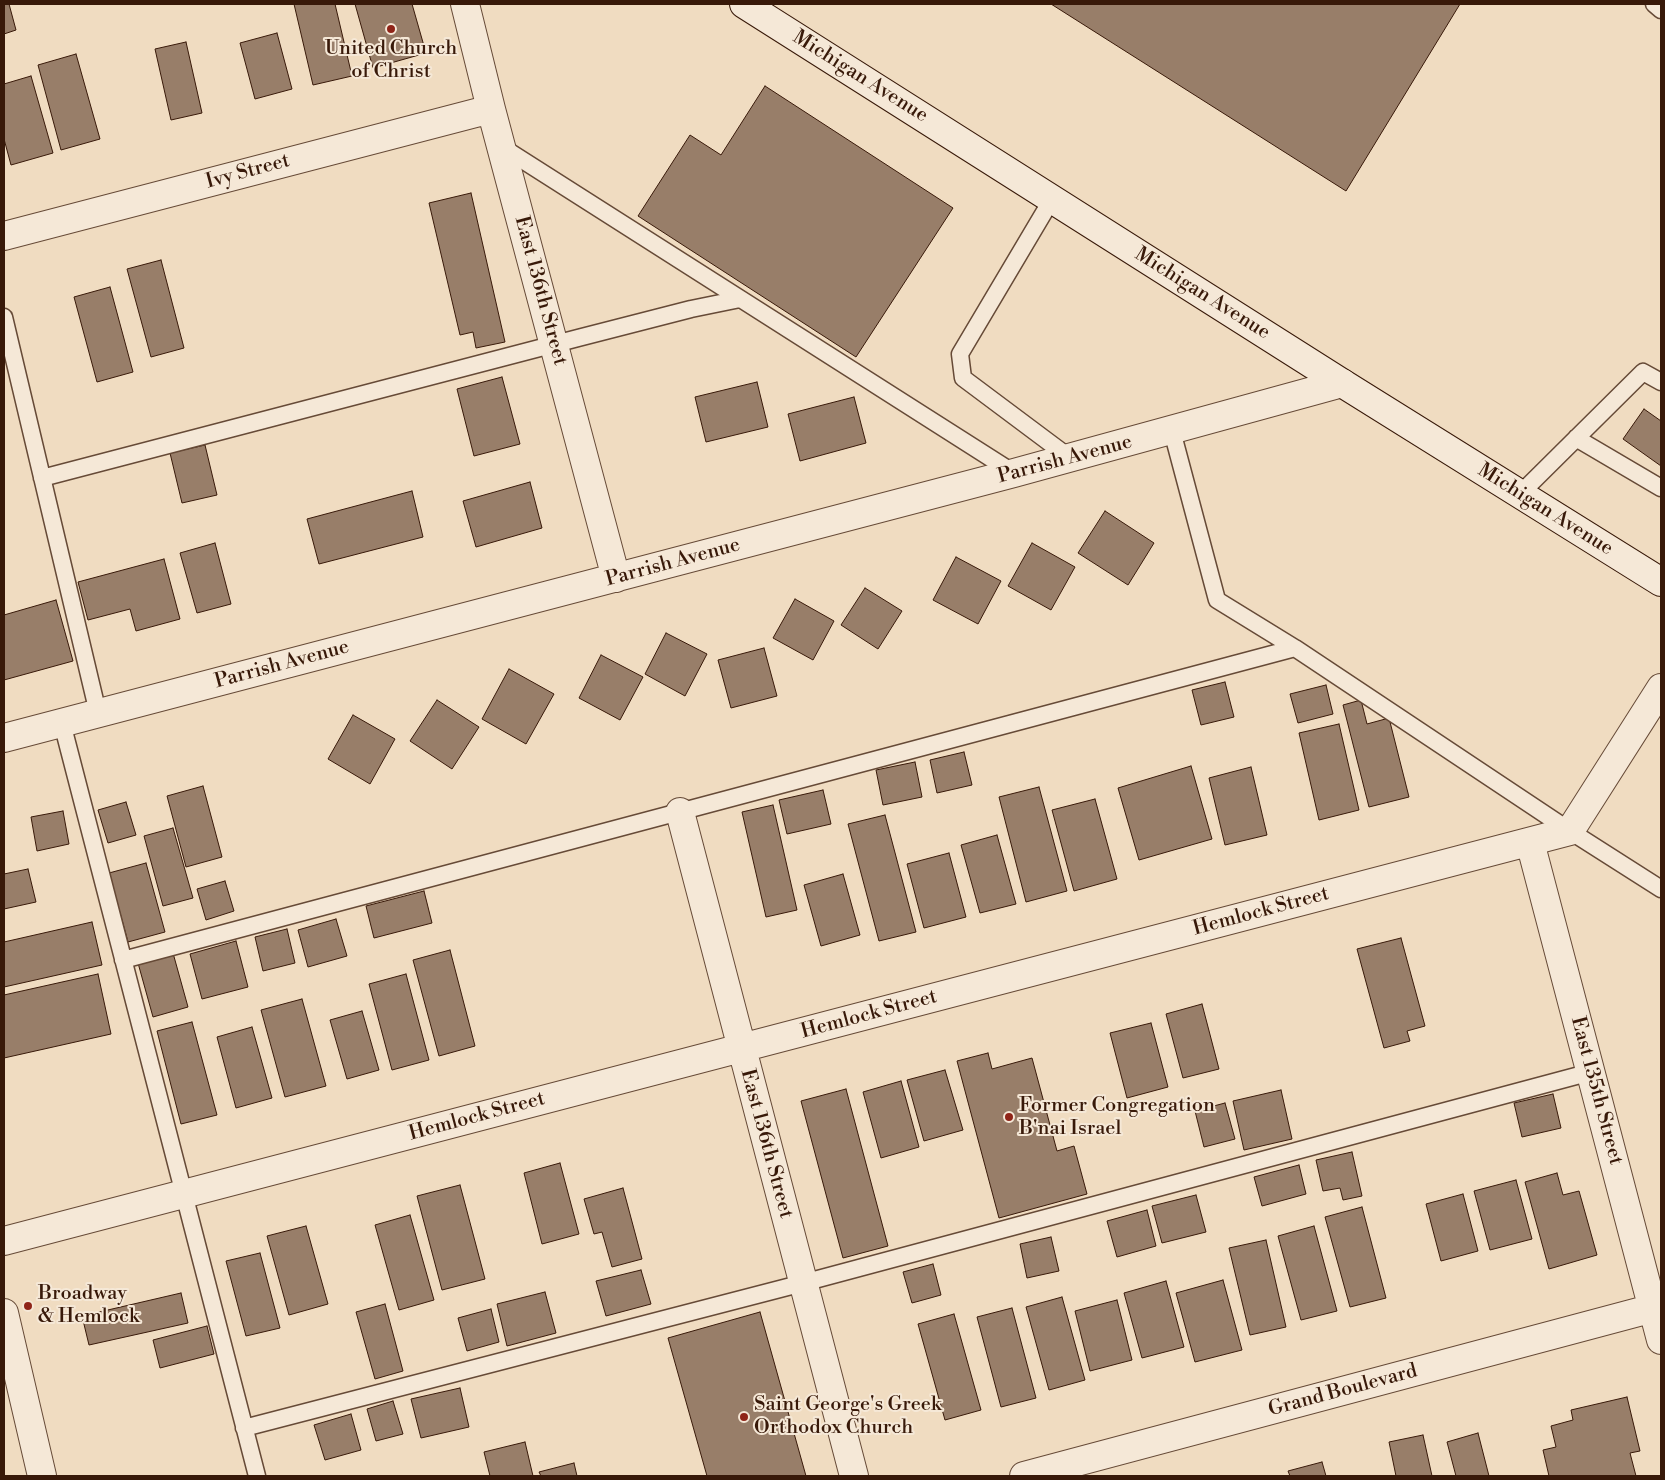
<!DOCTYPE html>
<html>
<head>
<meta charset="utf-8">
<style>
	body { margin:0 }
	#map { position:relative; width:1665px; height:1480px; overflow:hidden; background:#f0dcc1; font-family:"Libre Bodoni",serif }
	canvas { display:block }
	.frame { position:absolute; inset:0; border:5px solid #381909; pointer-events:none }
</style>
</head>
<body>
<div id="map">
<canvas width="1665" height="1480"></canvas>
<div class="frame"></div>
</div>
<script>
const g = document.querySelector('canvas').getContext('2d');
g.lineJoin = 'round';
function paint(path, color) { g.fillStyle = color; g.fill(path, 'evenodd'); }
const poly = rows => new Path2D(rows.map(r => 'M' + r).join(''));
function strokePath(path, color, width, dash) { g.strokeStyle = color; g.lineWidth = width; g.lineCap = dash ? 'butt' : 'round'; g.setLineDash(dash || []); g.stroke(path); }
function drawText(font, color, halo, rows, align = 'center') {
  g.font = font + ' "Libre Bodoni",serif'; g.lineWidth = 4; g.setLineDash([]); g.textBaseline = 'middle'; g.strokeStyle = halo; g.fillStyle = color; for (const [text, x, y, turn = 0] of rows) {
    g.save(); g.translate(x, y); g.rotate((+turn || 0) * Math.PI / 180); g.textAlign = isNaN(turn) ? turn : align; if (halo) g.strokeText(text, 0, 0); g.fillText(text, 0, 0); g.restore();
  }
}
const building = poly([
	[4,4,9,4,16,30,4,34,4,4],
	[294,4,335,4,352,76,313,85,294,4],
	[355,4,412,4,426,53,373,68,355,4],
	[1051,4,1460,4,1346,191,1051,4],
	[277,33,292,89,255,99,240,43,277,33],
	[186,42,202,113,171,120,155,49,186,42],
	[76,54,100,139,61,150,38,65,76,54],
	[31,76,53,153,11,165,4,139,4,84,31,76],
	[765,86,953,208,856,357,638,216,690,135,721,155,765,86],
	[471,193,505,342,476,348,473,332,460,335,429,203,471,193],
	[161,260,184,348,151,357,127,269,161,260],
	[110,287,133,372,97,382,74,297,110,287],
	[502,377,520,444,474,456,457,389,502,377],
	[757,382,768,427,706,442,695,397,757,382],
	[854,397,866,443,800,461,788,414,854,397],
	[1644,409,1661,421,1661,466,1623,439,1644,409],
	[205,445,217,495,182,503,170,453,205,445],
	[530,482,542,528,476,547,463,501,530,482],
	[412,491,423,537,319,564,307,519,412,491],
	[1105,511,1154,543,1128,585,1078,553,1105,511],
	[215,543,231,604,197,613,180,553,215,543],
	[1032,543,1075,567,1051,610,1008,586,1032,543],
	[956,557,1001,581,978,624,933,600,956,557],
	[164,559,180,619,136,631,130,609,88,620,78,582,164,559],
	[865,588,902,611,878,649,841,625,865,588],
	[795,599,834,621,813,660,773,638,795,599],
	[56,600,73,661,4,680,4,615,56,600],
	[666,633,707,654,685,696,645,674,666,633],
	[764,648,777,696,731,708,718,660,764,648],
	[601,655,643,677,620,720,579,698,601,655],
	[509,669,554,694,526,744,482,719,509,669],
	[1225,682,1234,717,1201,725,1192,690,1225,682],
	[1326,685,1333,714,1298,723,1290,694,1326,685],
	[437,700,479,727,452,769,410,741,437,700],
	[1361,700,1367,724,1389,718,1409,797,1369,807,1343,705,1361,700],
	[353,715,395,739,370,784,328,759,353,715],
	[1339,724,1359,810,1319,820,1299,733,1339,724],
	[964,752,972,785,937,793,930,760,964,752],
	[915,762,922,797,883,805,876,770,915,762],
	[1191,766,1212,839,1139,860,1118,788,1191,766],
	[1251,767,1267,835,1225,845,1209,778,1251,767],
	[203,786,222,857,186,867,167,796,203,786],
	[1039,787,1067,891,1026,902,999,797,1039,787],
	[823,790,831,824,787,834,779,800,823,790],
	[1095,799,1117,879,1074,891,1052,810,1095,799],
	[126,802,136,835,108,843,98,810,126,802],
	[773,805,797,910,766,917,742,812,773,805],
	[63,811,69,844,37,851,31,817,63,811],
	[885,815,916,932,879,941,848,824,885,815],
	[173,828,193,898,163,906,144,836,173,828],
	[997,835,1016,904,980,913,961,845,997,835],
	[949,853,966,917,924,928,907,864,949,853],
	[146,863,165,932,128,942,109,873,146,863],
	[28,869,36,902,4,909,4,874,28,869],
	[843,874,860,935,821,946,804,885,843,874],
	[225,881,234,911,206,920,197,889,225,881],
	[424,891,432,923,374,938,366,906,424,891],
	[336,919,347,956,308,967,298,930,336,919],
	[92,922,102,965,4,987,4,942,92,922],
	[287,929,295,963,263,971,255,937,287,929],
	[1401,938,1425,1026,1407,1031,1410,1041,1384,1048,1357,949,1401,938],
	[236,941,248,987,202,999,190,954,236,941],
	[450,950,475,1046,439,1056,413,960,450,950],
	[173,953,188,1007,153,1017,138,963,173,953],
	[98,974,111,1034,4,1058,4,995,98,974],
	[406,974,429,1060,392,1070,369,984,406,974],
	[302,999,326,1086,285,1097,261,1010,302,999],
	[1202,1004,1219,1069,1183,1078,1166,1014,1202,1004],
	[362,1011,379,1070,347,1079,330,1020,362,1011],
	[192,1022,217,1115,181,1124,157,1031,192,1022],
	[1151,1023,1168,1087,1127,1098,1110,1033,1151,1023],
	[252,1027,272,1098,236,1108,217,1037,252,1027],
	[988,1053,992,1069,1032,1058,1057,1151,1074,1146,1087,1194,999,1218,957,1061,988,1053],
	[945,1070,963,1130,924,1141,907,1080,945,1070],
	[901,1081,919,1147,881,1158,863,1092,901,1081],
	[846,1089,888,1246,843,1258,801,1101,846,1089],
	[1281,1090,1292,1139,1244,1150,1233,1101,1281,1090],
	[1553,1094,1561,1128,1522,1137,1514,1103,1553,1094],
	[1225,1103,1235,1139,1204,1147,1195,1111,1225,1103],
	[1352,1152,1362,1196,1343,1200,1340,1188,1323,1191,1316,1160,1352,1152],
	[560,1163,579,1234,542,1244,524,1173,560,1163],
	[1299,1165,1306,1194,1262,1206,1254,1177,1299,1165],
	[1557,1173,1563,1195,1579,1191,1597,1255,1549,1269,1525,1182,1557,1173],
	[1516,1180,1532,1239,1490,1250,1474,1191,1516,1180],
	[460,1185,485,1279,442,1290,417,1196,460,1185],
	[623,1188,642,1259,612,1267,602,1232,594,1234,584,1199,623,1188],
	[1463,1194,1478,1251,1441,1261,1426,1204,1463,1194],
	[1196,1195,1206,1232,1162,1243,1152,1206,1196,1195],
	[1362,1207,1386,1298,1350,1307,1325,1217,1362,1207],
	[1147,1210,1156,1246,1117,1257,1107,1221,1147,1210],
	[410,1215,434,1300,399,1310,375,1225,410,1215],
	[306,1226,328,1304,289,1315,267,1236,306,1226],
	[1314,1226,1337,1311,1301,1320,1278,1236,1314,1226],
	[1051,1237,1059,1271,1027,1278,1020,1244,1051,1237],
	[1266,1240,1286,1327,1250,1335,1229,1248,1266,1240],
	[260,1253,280,1328,246,1336,226,1261,260,1253],
	[933,1264,941,1295,912,1303,903,1272,933,1264],
	[641,1270,651,1304,606,1316,596,1281,641,1270],
	[1223,1280,1242,1350,1195,1362,1176,1293,1223,1280],
	[1166,1281,1184,1347,1142,1358,1124,1293,1166,1281],
	[545,1292,556,1333,507,1346,497,1304,545,1292],
	[181,1293,188,1323,89,1345,82,1316,181,1293],
	[1062,1297,1085,1380,1049,1390,1026,1307,1062,1297],
	[1117,1300,1132,1360,1090,1371,1075,1311,1117,1300],
	[385,1304,403,1371,375,1379,356,1312,385,1304],
	[1012,1308,1036,1398,1001,1407,977,1317,1012,1308],
	[491,1309,499,1342,467,1351,458,1318,491,1309],
	[760,1312,806,1476,707,1476,668,1338,760,1312],
	[954,1314,981,1410,945,1420,918,1324,954,1314],
	[207,1326,214,1354,160,1368,153,1340,207,1326],
	[460,1388,469,1427,421,1438,411,1399,460,1388],
	[1627,1397,1640,1451,1630,1453,1636,1476,1549,1476,1543,1450,1556,1447,1551,1426,1573,1420,1571,1410,1627,1397],
	[393,1401,403,1434,376,1441,367,1409,393,1401],
	[351,1414,361,1450,325,1460,314,1425,351,1414],
	[1478,1433,1489,1476,1456,1476,1447,1442,1478,1433],
	[1423,1435,1432,1476,1396,1476,1389,1442,1423,1435],
	[525,1442,533,1476,490,1476,484,1452,525,1442],
	[1322,1462,1326,1476,1290,1476,1288,1471,1322,1462],
	[574,1463,577,1476,541,1476,539,1472,574,1463]
]);
const service = poly([
	[1654,4,1661,10],
	[502,147,1014,473],
	[1052,199,960,354,963,378,1070,458],
	[4,317,98,713],
	[1172,431,1217,600,1295,648,1570,831,1661,889],
	[1576,438,1661,488],
	[42,478,578,338,691,309,740,299],
	[1520,494,1643,372,1661,382],
	[62,723,257,1476],
	[123,960,1295,648],
	[244,1428,803,1283,1591,1072]
]);
const minor = poly([
	[465,4,491,109,616,578],
	[4,236,491,109],
	[4,738,1014,473,1342,383],
	[680,812,854,1476],
	[1530,842,1661,1340],
	[4,1241,1570,831,1661,688],
	[1024,1476,1661,1306]
]);
const tertiary = poly([
	[4,1313,42,1476]
]);
const secondary = poly([
	[744,4,1342,383,1661,582]
]);
const markers = [
	[391,29,5,"#8f2418"],
	[1009,1117,5,"#8f2418"],
	[28,1306,5,"#8f2418"],
	[744,1417,5,"#8f2418"]
];
const poiNames = [
	["United Church",391,49,"center"],
	["of Christ",391,72,"center"],
	["Former Congregation",1019,1106],
	["B'nai Israel",1019,1129],
	["Broadway",38,1294],
	["& Hemlock",38,1317],
	["Saint George's Greek",754,1405],
	["Orthodox Church",754,1428]
];
const streetNames = [
	["Michigan Avenue",860,77,32],
	["Ivy Street",248,172,-15],
	["East 136th Street",540,291,75],
	["Michigan Avenue",1202,294,32],
	["Parrish Avenue",1065,460,-15],
	["Michigan Avenue",1545,510,32],
	["Parrish Avenue",673,563,-15],
	["Parrish Avenue",282,665,-15],
	["Hemlock Street",1261,912,-15],
	["Hemlock Street",869,1015,-15],
	["East 135th Street",1596,1091,75],
	["Hemlock Street",477,1117,-15],
	["East 136th Street",766,1144,75],
	["Grand Boulevard",1343,1391,-15]
];
paint(building, '#987e69');
strokePath(building, '#381909', 1);
strokePath(service, '#664a37', 19);
strokePath(minor, '#664a37', 30);
strokePath(tertiary, '#664a37', 30);
strokePath(secondary, '#381909', 30);
strokePath(service, '#f5e8d7', 16);
strokePath(minor, '#f5e8d7', 28);
strokePath(tertiary, '#f5e8d7', 28);
strokePath(secondary, '#f5e8d7', 28);
for (const [x, y, r, color] of markers) { const dot = new Path2D(); dot.arc(x, y, r, 0, 2 * Math.PI); g.fillStyle = color; g.fill(dot); strokePath(dot, '#f5e8d7', 2); }
drawText('20px', '#381909', '#f5e8d7', poiNames, 'left');
drawText('20px', '#381909', '#f5e8d7', streetNames);
</script>
</body>
</html>
